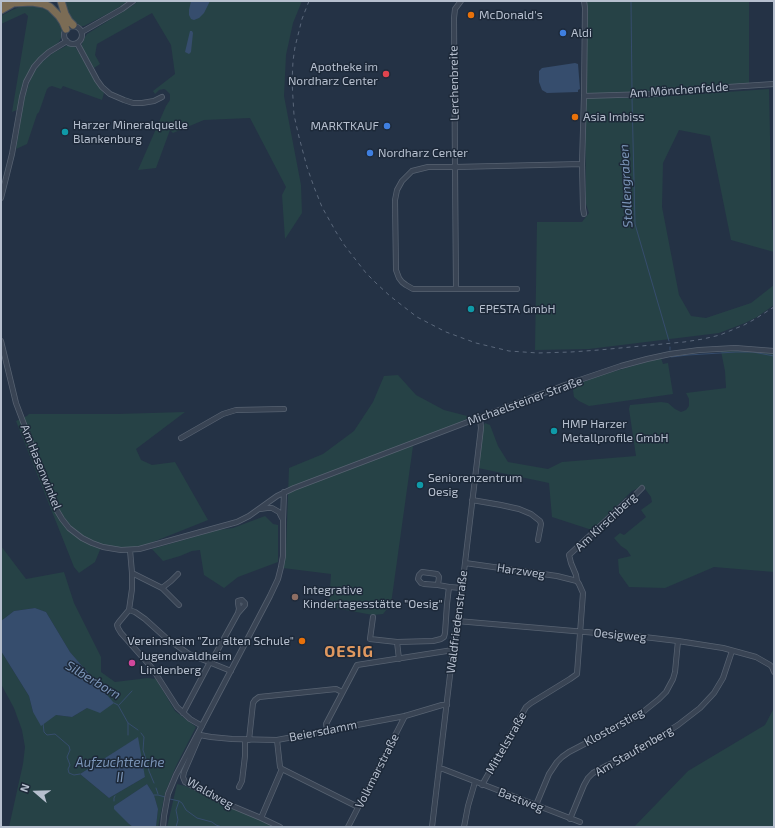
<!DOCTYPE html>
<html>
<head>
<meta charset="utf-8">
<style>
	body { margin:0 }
	#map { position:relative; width:775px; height:828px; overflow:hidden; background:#243245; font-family:"Exo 2",sans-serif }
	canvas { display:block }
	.frame { position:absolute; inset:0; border:2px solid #b6bfce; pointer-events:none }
	.north { position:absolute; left:16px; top:772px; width:40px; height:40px; -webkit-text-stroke:3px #1d2939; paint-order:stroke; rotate:290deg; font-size:11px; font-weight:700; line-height:16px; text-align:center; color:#b6bfce }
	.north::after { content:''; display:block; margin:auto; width:14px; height:18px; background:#b6bfce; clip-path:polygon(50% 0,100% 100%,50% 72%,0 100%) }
</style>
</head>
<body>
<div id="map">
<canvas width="775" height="828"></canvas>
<div class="frame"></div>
<div class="north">N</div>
</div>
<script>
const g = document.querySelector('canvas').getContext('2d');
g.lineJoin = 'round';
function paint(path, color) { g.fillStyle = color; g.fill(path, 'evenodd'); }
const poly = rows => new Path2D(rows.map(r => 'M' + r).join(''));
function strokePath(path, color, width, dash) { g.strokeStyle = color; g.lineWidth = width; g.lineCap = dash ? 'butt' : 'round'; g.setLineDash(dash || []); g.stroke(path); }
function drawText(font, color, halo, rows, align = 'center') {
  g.font = font + ' "Exo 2",sans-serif'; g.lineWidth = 3; g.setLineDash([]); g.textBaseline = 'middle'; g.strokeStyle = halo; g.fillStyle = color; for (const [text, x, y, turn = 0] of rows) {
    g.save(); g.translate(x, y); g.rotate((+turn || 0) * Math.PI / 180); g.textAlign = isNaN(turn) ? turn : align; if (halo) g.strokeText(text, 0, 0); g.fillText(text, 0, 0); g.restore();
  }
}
const green = poly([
	[63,1,128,1,113,11,84,26,81,26,72,21],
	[138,1,302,1,293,23,286,55,284,96,301,185,302,213,285,239,282,195,286,187,250,118,204,120,173,133,170,130,156,168,138,170,166,106,170,100,170,94,166,90,164,89,159,90,155,94,153,91,175,74,171,45,152,13,97,44,95,55,100,64,94,68,82,48,82,44,85,37,87,34,132,6],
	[586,1,749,1,749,83,672,91,585,94],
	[27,4,43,7,56,16,63,29,62,36,59,42,46,52,36,62,31,68,25,79,22,86,17,110,12,112,28,16,25,13,1,24,1,16,12,10],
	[68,45,75,47,79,53,98,86,104,93,102,100,63,86,61,89,52,86,49,87,47,89,39,112,37,114,27,144,16,149,24,99,32,75,41,63,53,53],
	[769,89,772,230,774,230,774,252,731,240,710,136,679,130,663,163,662,207,679,295,691,316,706,318,751,303,774,285,774,305,757,317,745,323,719,333,589,349,535,350,537,222,582,222,589,213,586,204,585,98,642,98],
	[721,351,752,351,774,354,774,572,714,567,665,588,629,587,619,573,618,559,631,556,627,550,621,546,614,538,620,533,624,535,646,517,641,510,652,502,651,497,643,486,632,491,592,530,552,517,549,483,478,468,482,431,483,427,485,423,490,425,498,446,508,462,548,469,562,462,636,456,629,409,630,405,661,402,668,403,675,409,681,412,686,410,689,406,689,399,686,393,726,388,725,371],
	[661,358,663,364,668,363,673,394,589,406,579,401,574,397,573,390,578,384,598,376],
	[398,375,416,395,444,410,471,417,417,441,413,446,391,604,383,614,373,615,329,607,331,574,283,568,286,550,289,468,323,454,354,431,373,402,384,376],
	[185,412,136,449,141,460,152,465,175,462,208,520,148,544,130,548,120,548,102,545,95,562,79,573,74,567,16,421,27,416,29,414,117,414],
	[265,516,273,524,278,525,278,562,238,577,224,588,204,575,200,550,192,551,180,556,163,561,152,549,218,530,233,528],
	[1,546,26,579,64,572,74,603,101,657,101,672,115,682,148,678,156,679,175,711,196,727,176,766,165,793,158,827,156,827,158,809,154,795,147,784,114,806,129,824,133,827,9,827,23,764,25,747,22,730,14,708,1,684,1,651,29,696,33,712,56,715,72,717,87,708,113,703,70,652,46,612,35,608,14,611,1,621],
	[137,738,145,777,109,798,80,774],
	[774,708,774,827,634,827,688,771,765,725],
	[177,784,185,786,278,827,167,827]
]);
const water = poly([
	[191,1,210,1,204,13,199,18,194,20,191,19,189,15,189,10],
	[190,31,192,31,193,33,191,52,189,54,185,52],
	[575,63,578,64,580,89,578,90,578,92,547,93,542,90,539,82,539,71,542,68],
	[35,608,46,612,70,652,114,703,100,713,87,708,72,717,56,715,41,726,33,712,29,696,1,651,1,621,14,611],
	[138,737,145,777,109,798,80,774],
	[147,784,154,795,158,809,156,827,133,827,129,824,114,809,114,806]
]);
const stream = poly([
	[631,1,632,90],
	[632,98,635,224,669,341],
	[670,347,670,350],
	[671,357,688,355,736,352,753,352,774,356],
	[114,703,118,705,128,723,138,730],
	[119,705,132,691],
	[43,723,44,732,47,735,55,734,69,746,70,750,67,757,70,765,68,769,69,773,74,775,80,774],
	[128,723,128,735],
	[141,733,144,737,143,750,147,763,149,771,154,783],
	[156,788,158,794],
	[154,795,158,795,165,797],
	[170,799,179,801,182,803,186,810,197,818,212,822,216,825,222,827],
	[114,801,114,798,115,796],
	[176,827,178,820,176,810,179,801]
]);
const minor = poly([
	[461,1,455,9,454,18,455,167,582,164,584,96,585,8,584,1],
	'64 35a9 9 0 1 1 18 0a9 9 0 1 1-18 0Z',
	[82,32,122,9,133,1],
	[77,43,97,80,102,87,110,94,124,100,133,103,142,103,154,101,162,97],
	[584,96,651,94,713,88,774,84],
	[582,164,583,208,584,214],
	[428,167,455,167,456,289,413,289,406,285,402,282,399,278,396,270,395,200,397,190,402,181,412,171,428,167],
	[1,198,12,154,22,97,26,82,34,67,41,59,49,52,67,41],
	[456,289,517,289],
	[1,341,16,403,56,509,62,519,69,528,82,538,92,543,103,547,121,550,139,549,237,522,249,516,277,496,294,488,565,385,621,366,647,359,670,354,699,350,735,348,774,351],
	[181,438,223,414,236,410,284,409],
	[472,500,501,505,519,509,531,514,540,521,541,524,538,540],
	[260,509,267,508,272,508,279,512,282,518],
	[130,550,132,573,132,589,129,610,119,622,117,625,118,628,121,633,152,668,177,707,190,719,202,726],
	[465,563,557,576,577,581],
	[132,573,162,588,171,581,178,574],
	[438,585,439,577,437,574,422,572,419,575,418,579,421,583,424,584,438,585,449,587],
	[162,588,179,605],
	[129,610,135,612,145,619,166,638,189,654,231,671],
	[373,617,370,639,397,642,399,659],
	[457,621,644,637,678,641,723,648,756,657,770,665,772,667,774,672],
	[397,642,433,641,441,639,444,637,445,633,447,604,449,587,462,588],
	[211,662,238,613,245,605,245,603,242,600,238,601,238,603,239,609,238,613],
	[183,713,210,662],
	[327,730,326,724,357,665,453,650],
	[198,734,200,735,211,737,232,739,277,740,405,716,442,705,447,705],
	[200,735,184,772,183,777,185,782,230,805,261,818,280,827],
	[249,740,253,703,255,700,259,697,336,689,342,692],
	[277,740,280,767,282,769,358,807],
	[440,769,443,769,580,822],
	[482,785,526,707,531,703,570,679,577,674,583,593,579,584,577,581,576,575,571,563,569,555,627,501,631,499,642,488],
	[239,787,242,781,245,756,245,740],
	[536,805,549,774,557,762,562,757,569,752,638,716,659,699,666,692,673,679,675,672,678,641],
	[261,818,282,769],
	[570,819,584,785,588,778,593,773,608,765,638,751,678,725,700,708,714,693,723,678,732,651],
	[163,827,164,816,168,794,176,775,270,596,278,579,281,567,283,556,283,520,284,492],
	[348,827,405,716],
	[432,827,453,650,462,588,481,428,480,418],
	[464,827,468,806,475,782]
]);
const highway = poly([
	[61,1,65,14,69,21,73,25],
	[1,3,4,1],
	[13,3,32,2,44,4,50,7,59,16,63,22,66,29],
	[1,10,17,1]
]);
const rail = poly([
	[309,1,302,19,295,47,293,61,292,82,294,115,299,137,307,167,314,187,322,207,336,232,345,246,366,273,377,284,390,296,417,317,446,332,476,343,509,351,538,353,571,352,599,350,684,342,703,339,720,335,744,325,755,319,774,307]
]);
const markers = [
	[471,15,4,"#e8710a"],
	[563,33,4,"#3f7fe0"],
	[386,74,4,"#e0444e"],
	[575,117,4,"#e8710a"],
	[387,126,4,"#3f7fe0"],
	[65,132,4,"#0f9aa8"],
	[370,153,4,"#3f7fe0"],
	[471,309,4,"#0f9aa8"],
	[554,431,4,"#0f9aa8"],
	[420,485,4,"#0f9aa8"],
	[295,597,4,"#8d6e63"],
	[302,641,4,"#e8710a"],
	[132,663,4,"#d1479c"]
];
const poiNames = [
	["McDonald's",479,15],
	["Aldi",571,33],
	["Apotheke im",378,67,"right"],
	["Nordharz Center",378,81,"right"],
	["Asia Imbiss",583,117],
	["Harzer Mineralquelle",73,125],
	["Blankenburg",73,139],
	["MARKTKAUF",379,126,"right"],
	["Nordharz Center",378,153],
	["EPESTA GmbH",479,309],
	["HMP Harzer",562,424],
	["Metallprofile GmbH",562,438],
	["Seniorenzentrum",428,478],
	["Oesig",428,492],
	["Integrative",303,590],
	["Kindertagesstätte \"Oesig\"",303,604],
	["Vereinsheim \"Zur alten Schule\"",294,641,"right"],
	["Jugendwaldheim",140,656],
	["Lindenberg",140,670]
];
const streetNames = [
	["Lerchenbreite",454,83,-91],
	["Am Mönchenfelde",679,90,-4],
	["Michaelsteiner Straße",525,401,-20],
	["Am Hasenwinkel",41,467,68],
	["Am Kirschberg",606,522,-43],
	["Harzweg",521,571,8],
	["Waldfriedenstraße",457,622,-83],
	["Oesigweg",620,635,5],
	["Klosterstieg",614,727,-29],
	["Beiersdamm",323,731,-11],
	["Mittelstraße",506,743,-60],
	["Am Staufenberg",634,751,-30],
	["Volkmarstraße",377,771,-63],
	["Waldweg",210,793,29],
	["Bastweg",521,800,21]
];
const waterNames = [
	["Stollengraben",626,186,-93],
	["Silberborn",93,680,31],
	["Aufzuchtteiche",120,763],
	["II",120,778]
];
const districtNames = [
	["OESIG",349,652]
];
paint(green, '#264246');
paint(water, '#364d6d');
strokePath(stream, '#364d6d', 1);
strokePath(minor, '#576271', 6);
strokePath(highway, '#434f5e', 9);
strokePath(minor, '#394454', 4.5);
strokePath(highway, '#7b6c55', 7);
strokePath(rail, '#5b687b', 1, [4, 4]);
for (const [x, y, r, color] of markers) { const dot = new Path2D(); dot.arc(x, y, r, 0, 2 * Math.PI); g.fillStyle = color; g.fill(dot); strokePath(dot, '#1d2939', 1.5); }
drawText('12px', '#b6bfce', '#1d2939', poiNames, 'left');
drawText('12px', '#b6bfce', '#1d2939', streetNames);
drawText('italic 13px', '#7b95b8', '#1d2939', waterNames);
g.letterSpacing = '1px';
drawText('bold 16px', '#e0985f', '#1d2939', districtNames);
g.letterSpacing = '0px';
</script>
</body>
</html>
